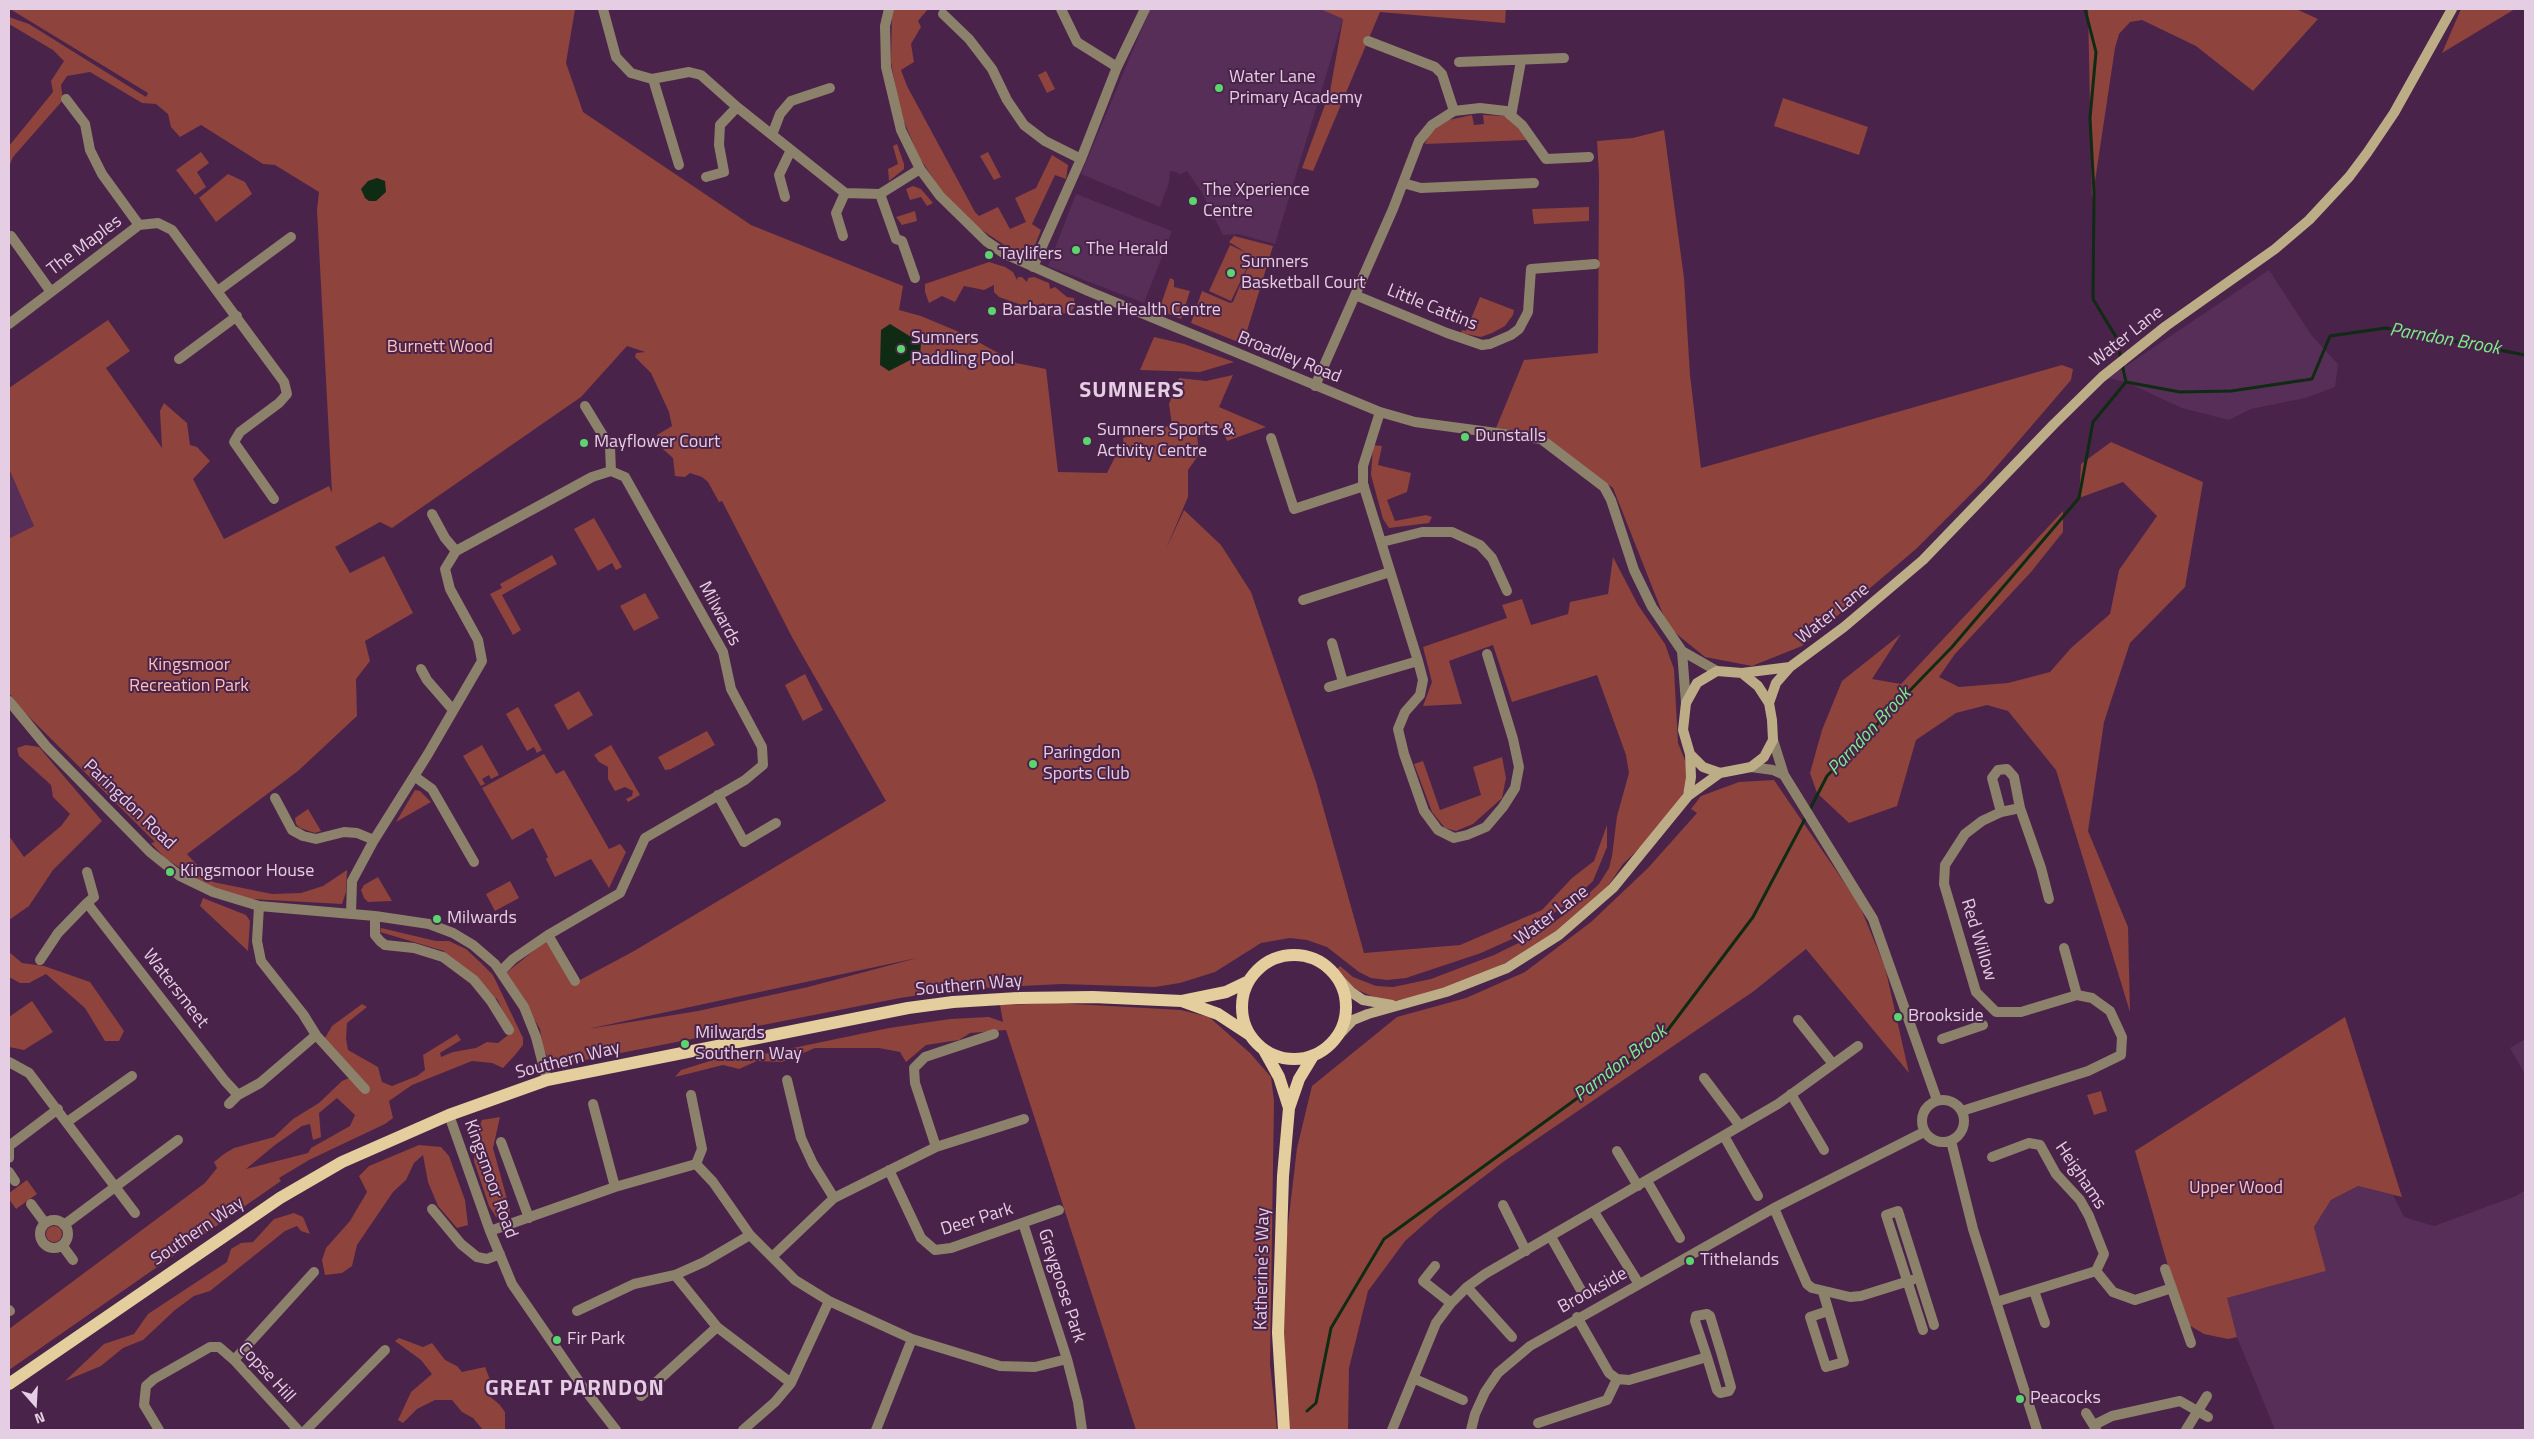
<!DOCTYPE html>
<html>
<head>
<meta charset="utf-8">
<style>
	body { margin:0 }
	#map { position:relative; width:2534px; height:1439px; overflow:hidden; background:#492349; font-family:"Titillium Web",sans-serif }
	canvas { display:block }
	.frame { position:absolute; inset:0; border:10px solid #e5cde4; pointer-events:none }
	.north { position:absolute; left:10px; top:1379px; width:50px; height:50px; -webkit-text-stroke:4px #492349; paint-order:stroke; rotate:161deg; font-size:14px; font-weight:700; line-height:20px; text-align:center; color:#e5cde4 }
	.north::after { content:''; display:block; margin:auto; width:18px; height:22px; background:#e5cde4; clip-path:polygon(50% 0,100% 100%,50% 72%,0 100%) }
</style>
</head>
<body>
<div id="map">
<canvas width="2534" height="1439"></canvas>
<div class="frame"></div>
<div class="north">N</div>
</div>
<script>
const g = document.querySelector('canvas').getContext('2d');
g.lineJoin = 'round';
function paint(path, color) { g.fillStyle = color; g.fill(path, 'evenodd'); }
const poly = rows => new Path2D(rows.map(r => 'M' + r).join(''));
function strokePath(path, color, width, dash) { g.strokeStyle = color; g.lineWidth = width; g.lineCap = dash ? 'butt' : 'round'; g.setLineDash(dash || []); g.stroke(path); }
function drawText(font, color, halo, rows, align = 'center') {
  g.font = font + ' "Titillium Web",sans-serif'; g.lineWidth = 4; g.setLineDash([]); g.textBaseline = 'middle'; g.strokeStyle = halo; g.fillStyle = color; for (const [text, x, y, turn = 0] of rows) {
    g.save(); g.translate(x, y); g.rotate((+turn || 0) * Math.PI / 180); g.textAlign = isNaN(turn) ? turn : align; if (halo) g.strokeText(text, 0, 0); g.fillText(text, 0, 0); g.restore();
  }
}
const built = poly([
	[1150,9,1320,9,1343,19,1275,244,1238,234,1223,235,1215,219,1212,220,1210,216,1213,214,1201,191,1187,171,1179,175,1177,172,1170,171,1169,182,1160,207,1081,174],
	[1076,194,1172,231,1144,303,1048,266],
	[2269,270,2312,336,2338,364,2335,387,2305,398,2251,409,2229,420,2182,408,2126,382,2108,378],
	[9,469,34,526,10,538,9,564],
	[2525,1039,2525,1074,2510,1048],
	[2358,1186,2393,1195,2404,1217,2434,1226,2516,1196,2525,1190,2525,1430,2275,1430,2237,1337,2226,1298,2326,1271,2314,1227,2331,1200]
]);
const green = poly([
	[10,9,575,9,566,63,583,112,751,225,903,286,899,310,921,316,964,334,1016,363,1046,369,1058,472,1107,473,1118,451,1129,449,1124,449,1123,438,1172,425,1169,404,1179,378,1206,381,1233,375,1219,407,1266,427,1227,441,1222,428,1197,437,1200,453,1188,470,1188,497,1166,549,1184,510,1221,545,1251,592,1316,782,1364,953,1460,945,1542,910,1572,878,1594,861,1607,825,1607,847,1593,881,1573,900,1521,935,1481,953,1406,978,1387,980,1371,978,1359,972,1327,947,1307,940,1290,938,1261,943,1215,972,1180,983,1155,987,1062,984,962,989,900,998,570,1063,560,1062,552,1057,548,1058,543,1048,540,1029,506,973,552,936,578,981,634,951,886,801,793,639,722,501,719,502,708,482,702,477,690,473,685,477,675,476,673,458,656,443,657,435,672,426,669,412,651,373,635,357,636,353,645,352,627,346,581,397,392,528,380,522,335,547,350,573,384,556,413,613,365,641,370,661,356,679,357,716,298,771,187,854,213,882,272,894,301,893,323,886,347,870,346,892,342,904,251,899,208,886,165,858,151,843,155,842,23,711,9,693,10,538,34,526,9,469,9,388,108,320,130,351,106,368,162,448,160,411,164,403,187,423,190,445,197,447,210,461,193,479,224,539,329,486,332,493,317,210,319,192,275,165,263,164,201,125,180,137,171,127,168,114,156,104,142,103,90,72,67,76,61,85,63,100,13,157,9,167,9,146,53,92,51,81,64,61,53,50,9,24,9,17,29,24,146,97,148,93],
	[917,958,808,987,698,1011,588,1029],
	[892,9,928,9,918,21,921,27,911,44,914,62,901,70,907,86,975,212,979,216,998,207,1010,229,1026,222,1015,198,1036,188,1052,155,1068,165,1066,179,1055,175,1032,224,1041,230,1032,253,1016,253,970,222,942,192,919,157,900,112,891,62],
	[1320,9,1506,9,1505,23,1380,12,1313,171,1302,168,1330,91,1343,19],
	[2088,9,2296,9,2318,19,2253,91,2196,46,2142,20,2130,22,2119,34,2115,48,2092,201],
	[2461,9,2515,9,2442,53],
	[1046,71,1055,89,1047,93,1038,75],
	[1783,98,1868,127,1859,155,1774,126],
	[1472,115,1474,125,1484,124,1483,115,1505,116,1512,120,1527,140,1425,144,1429,135,1444,121],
	[1664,130,1684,278,1690,375,1701,468,2062,365,2073,369,2071,380,1985,480,1916,549,1802,646,1752,666,1705,657,1668,627,1613,488,1542,437,1531,432,1496,428,1524,360,1598,353,1599,174,1597,141,1633,138],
	[897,144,904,164,904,169,889,181,888,169,898,164,893,146],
	[201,152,209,163,197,172,206,187,195,195,176,170],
	[988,152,1001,177,994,180,980,156],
	[228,174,245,182,252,194,216,222,199,198],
	[913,186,921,189,933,203,927,206,921,197,910,200,906,189],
	[1589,207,1589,221,1534,224,1532,209],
	[915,211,917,221,902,225,896,217],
	[1234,236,1273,246,1243,344,1191,323,1202,291,1230,303,1233,302,1253,255,1231,301,1209,291,1230,245,1247,253,1229,242],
	[989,262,1005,267,1013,272,1017,280,1018,277,1022,277,1027,282,1028,278,1034,277,1049,283,1050,289,1055,287,1067,297,1074,298,1075,306,1071,312,1051,316,1046,310,1044,303,1030,308,999,297,994,292,994,285,984,290,964,286,955,302,942,296,929,303,925,292,925,284],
	[1170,278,1174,280,1174,287,1190,291,1181,319,1159,310],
	[1480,297,1514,310,1513,315,1505,326,1492,333,1481,337,1461,333,1462,330,1466,331],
	[1154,337,1184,344,1234,362,1200,372,1140,370],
	[2111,442,2203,482,2185,587,2130,643,2104,722,2088,831,2128,927,2130,1012,2056,770,2008,711,1987,705,1956,713,1916,740,1897,806,1849,823,1817,793,1810,773,1822,730,1842,681,1901,634,1872,679,1901,684,2063,511,2063,532,2031,572,1955,654,1939,677,1959,687,2008,683,2050,672,2071,648,2110,614,2119,570,2157,516,2123,482,2079,498,2081,464],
	[1373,445,1382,446,1378,465,1411,473,1407,492,1387,500,1395,521,1426,515,1432,517,1429,523,1389,528,1383,519,1371,475],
	[594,518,622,567,616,570,612,563,598,571,574,529],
	[552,555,557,564,502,595,521,630,513,635,490,594,502,588,500,584],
	[1613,557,1638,605,1665,644,1674,669,1678,743,1687,765,1685,789,1682,796,1646,842,1623,864,1608,886,1571,921,1526,952,1493,969,1446,988,1413,997,1394,1001,1378,999,1355,989,1335,971,1340,966,1353,977,1376,986,1393,987,1431,979,1494,955,1541,932,1573,908,1599,884,1609,868,1612,856,1617,816,1629,773,1626,755,1597,675,1512,702,1493,645,1449,661,1462,704,1423,706,1432,682,1423,647,1507,618,1502,605,1522,599,1531,625,1568,614,1570,602,1608,594],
	[645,593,659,618,634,631,620,606],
	[805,674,823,710,803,721,785,685],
	[579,691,593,715,568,730,554,705],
	[518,707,542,750,537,753,534,747,527,751,506,714],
	[707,731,715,745,671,769,665,770,658,757],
	[26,745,39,747,102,821,53,870,29,906,9,920,9,836,24,857,61,826,70,814,53,797,51,785,19,756,17,748],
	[482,745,499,775,491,779,489,775,482,779,485,784,481,786,463,756],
	[611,745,640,795,628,802,626,799,632,796,633,791,625,787,615,791,608,779,608,767,599,762,594,755],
	[544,754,556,774,564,770,609,849,620,844,626,852,609,888,591,859,555,877,546,859,548,857,533,828,512,840,482,788],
	[1502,757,1506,778,1502,798,1473,824,1456,831,1445,828,1432,812,1414,764,1423,761,1440,810,1481,795,1473,767],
	[1774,780,1859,904,1885,967,1909,1073,1806,949,1754,991,1503,1162,1439,1211,1405,1241,1368,1291,1349,1368,1348,1430,1289,1430,1278,1310,1297,1148,1312,1086,1397,1017,1466,998,1525,972,1591,922,1648,868,1697,813,1691,809,1701,796,1739,782],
	[415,790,420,791,431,802,396,822],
	[308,809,321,831,315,833,300,828,296,824,295,818],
	[378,877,392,901,368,902,364,898,361,890,364,885],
	[510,881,519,898,495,911,486,894],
	[203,898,246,915,250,921,248,951,200,906],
	[381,928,436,941,449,941,466,949,481,963,493,975,523,1038,523,1045,515,1055,503,1068,492,1063,472,1061,412,1085,389,1101,393,1118,385,1124,309,1160,279,1178,281,1181,9,1370,9,1329,205,1183,217,1168,214,1162,224,1154,234,1148,274,1137,293,1119,319,1103,342,1081,356,1075,325,1038,332,1026,362,1004,367,1007,347,1023,346,1039,348,1050,378,1067,382,1082,392,1086,417,1076,425,1070,423,1055,457,1034,461,1040,440,1053,441,1057,453,1052,476,1048,487,1042,498,1043,513,1031,497,999,487,994,450,960,444,951,380,932],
	[337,1098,355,1115,350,1126,311,1148,308,1153,246,1169,275,1145,302,1126,310,1124,313,1140,321,1137,319,1113],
	[9,952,22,963,44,966,90,982,124,1031,119,1041,105,1041,85,1008,46,974,29,983,20,983,9,977],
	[32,1001,53,1032,24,1050,9,1047,9,1017],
	[1056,1003,1181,1010,1209,1017,1250,1053,1271,1077,1274,1101,1270,1364,1277,1430,1136,1430,1006,1030,970,1033,959,1040,926,1045,906,1062,900,1052,879,1048,815,1048,782,1062,757,1061,739,1069,723,1065,675,1077,681,1070,726,1056,745,1058,889,1028,950,1019,989,1017,1003,1022,1000,1005],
	[2345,1017,2402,1197,2358,1186,2331,1200,2314,1227,2326,1271,2227,1298,2237,1337,2228,1339,2204,1334,2184,1322,2135,1151],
	[2101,1091,2107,1111,2094,1115,2087,1095],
	[500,1117,493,1148,510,1210,509,1216,501,1220,496,1217,489,1206,474,1161,476,1134,482,1120],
	[419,1145,441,1147,449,1156,465,1200,468,1225,457,1228,438,1206,428,1182,423,1155,414,1163,406,1180,393,1192,357,1245,352,1266,342,1273,325,1275,322,1260,326,1248,350,1221,367,1192,359,1176,369,1166],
	[27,1180,37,1194,16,1209,9,1199,9,1193],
	[294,1213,303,1217,310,1234,301,1231,297,1226,285,1231,210,1291,194,1296,175,1310,143,1340,123,1348,101,1366,65,1381,104,1344,134,1334,148,1314,227,1262,231,1249,241,1243,253,1242,274,1219],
	'46 1234a8 8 0 1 1 16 0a8 8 0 1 1-16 0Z',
	[399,1338,423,1347,432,1343,445,1360,457,1366,462,1372,485,1367,491,1382,488,1395,499,1404,505,1412,505,1430,483,1430,473,1418,462,1412,452,1400,435,1400,417,1409,403,1423,398,1420,411,1392,432,1374,421,1360,395,1341]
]);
const water = poly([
	[377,178,385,181,386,192,376,201,369,201,365,198,361,189,368,181],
	[890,324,921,343,920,355,889,371,880,365,881,330]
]);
const stream = poly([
	[2085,9,2096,52,2090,118,2094,193,2093,299,2116,337,2126,382],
	[1809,811,1827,776,1952,647,2079,498,2093,422,2126,382,2180,392,2231,391,2312,379,2330,336,2386,328,2525,355],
	[1307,1411,1316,1403,1331,1328,1384,1239,1664,1035,1753,917,1806,817]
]);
const street = poly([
	[603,9,616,57,631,73,652,79,689,72,701,75,737,107,845,193,880,194,920,169],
	[889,9,885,26,886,67,901,130,920,169,940,196,986,241,1005,254,1088,291,1380,412,1415,422,1541,439,1604,487,1611,500,1634,570,1652,607,1682,651,1717,671],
	[1061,9,1077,42,1117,67],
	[943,14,969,39,992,69,1007,100,1024,125,1045,141,1081,159],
	[1368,41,1435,67,1442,74,1454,111],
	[1459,62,1564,58],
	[653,79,679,165],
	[66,99,85,124,90,150,102,174,139,225],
	[1511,116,1521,61],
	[772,135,780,114,791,101,830,88],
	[706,177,724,172,719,145,720,125,737,107],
	[1403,183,1421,188,1534,183],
	[880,194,896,239,902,241,915,278],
	[785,197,779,175,791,150],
	[11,236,51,292],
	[843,236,836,213,845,193],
	[1033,267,1081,159,1117,67,1145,9],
	[219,290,291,237],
	[1355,295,1447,333,1482,345,1490,344,1511,335,1519,329,1528,312,1531,269,1595,264],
	[9,324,139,225,158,223,172,230,284,382,287,394,279,403,240,432,234,442,274,499],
	[179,359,237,316],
	[1315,386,1393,209,1419,141,1432,125,1454,111,1480,108,1506,111,1522,125,1546,159,1589,157],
	[585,406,610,447,611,471],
	[1271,438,1294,509,1364,486],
	[432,514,445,538,456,551],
	[1382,542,1422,532,1452,532,1480,545,1492,558,1507,591],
	[1303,600,1390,572],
	[1332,643,1343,682],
	[1682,651,1686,703],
	[1418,661,1423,680,1420,695,1405,712,1398,729,1404,754,1424,811,1438,830,1454,838,1467,835,1486,827,1503,807,1515,788,1519,767,1513,739,1487,654],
	[421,669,427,680,453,710],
	[1329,687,1418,661,1363,484,1363,466,1380,412],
	[9,701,46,746,150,852,180,876,213,892,259,906,375,916,429,924,453,933,473,945,495,964,524,1007,536,1037,547,1080],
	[1773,740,1784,775,1873,919,1937,1100],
	[1751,767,1773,770,1784,775],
	[414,776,432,789,474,862],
	[718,795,744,842,776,823],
	[275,798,292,830,303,836,316,839,344,832,357,833,374,840],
	[2001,812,1992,778,1998,770,2007,769,2014,777,2020,808],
	[87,872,94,897,87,903,225,1081,238,1095,260,1083,316,1035],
	[259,906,257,941,261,961,303,1014,316,1035,365,1089],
	[351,914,352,881,374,840,428,754,482,661,478,640,450,589,445,569,456,551,592,477,611,471,625,477,723,652,731,689,762,747,763,765,745,780,645,838,620,893,548,935,513,959,501,971],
	[375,916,375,935,380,941,385,945,414,948,443,957,474,980,491,1001,509,1030],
	[548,935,575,981],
	[2064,948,2077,995],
	[40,960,58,933,87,903],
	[1798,1020,1833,1064],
	[1942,1039,1983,1025],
	[9,1062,29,1073,135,1213],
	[1704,1078,1740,1126],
	[787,1080,801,1138,813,1164,834,1198],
	[1791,1094,1824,1150],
	[691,1095,702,1149,696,1164],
	'1922 1121a21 21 0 1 1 42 0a21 21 0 1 1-42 0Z',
	[229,1104,238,1095],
	[593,1104,615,1187],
	[1962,1111,2088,1071,2121,1055,2122,1037,2110,1011,2092,998,2077,995,2021,1012,1996,1012,1976,992,1944,884,1945,865,1965,834,1982,821,2001,812,2020,808,2041,868,2049,899],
	[449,1115,490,1231,512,1284,585,1390,616,1430],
	[67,1122,132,1076],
	[1724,1136,1758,1196],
	[1951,1141,1973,1229,2037,1430],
	[501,1142,529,1218],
	[9,1146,58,1109],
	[936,1147,915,1083,914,1068,925,1057,994,1034],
	[9,1149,9,1158],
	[1617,1151,1638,1186],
	[1992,1157,2029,1143,2040,1145,2056,1174,2080,1200,2089,1216,2104,1254,2096,1271],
	[696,1164,713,1182,750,1235,795,1280,829,1301,912,1339,1000,1366,1035,1367,1067,1359],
	[889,1170,921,1238,935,1250,951,1248,1059,1210],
	[9,1172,15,1181],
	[1647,1181,1680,1238],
	[31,1204,45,1223],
	[1503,1205,1526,1251],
	[1774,1208,1807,1284,1812,1288,1850,1297,1861,1296,1912,1280],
	[432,1209,461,1244,477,1257,487,1259,500,1254],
	[1594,1212,1639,1284],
	'40 1234a14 14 0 1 1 28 0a14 14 0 1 1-28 0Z',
	[1023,1223,1067,1359,1078,1402,1082,1430],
	[64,1225,178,1140],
	[490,1231,615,1187,696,1164],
	[1551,1237,1582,1292],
	[62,1245,73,1260],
	[773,1256,834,1198,936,1147,1024,1119],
	[1435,1266,1423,1281,1451,1303],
	[2165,1269,2191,1343],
	[675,1275,717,1327,791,1383],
	[1467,1287,1512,1337],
	[2034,1291,2045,1323],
	[1823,1292,1844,1362,1826,1367,1810,1317,1828,1311],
	[1996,1302,2096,1271,2113,1292,2135,1300,2172,1288],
	[9,1310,10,1311],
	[577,1311,634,1284,675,1275,704,1262,750,1235],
	[1577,1317,1609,1373,1617,1379,1629,1380,1707,1357,1717,1390,1720,1393,1729,1391,1731,1387,1721,1352,1710,1316,1707,1314,1696,1316,1695,1321,1707,1357],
	[1923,1330,1886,1215,1898,1211,1934,1325],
	[234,1360,314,1272],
	[1415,1379,1463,1400],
	[641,1396,717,1327],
	[2086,1413,2096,1429],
	[1538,1423,1607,1400,1617,1379],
	[2094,1425,2112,1416,2180,1401,2208,1417],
	[159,1430,144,1405,146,1386,154,1379,210,1347,219,1347,234,1360,298,1430],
	[306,1430,385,1350],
	[743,1430,775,1402,791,1383,829,1301],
	[876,1430,912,1339],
	[1392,1430,1436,1323,1451,1303,1467,1287,1485,1274,1778,1104,1858,1046],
	[1471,1430,1475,1414,1485,1392,1498,1373,1530,1346,1774,1208,1924,1132],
	[2186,1430,2207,1396]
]);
const secondary = poly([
	[1742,673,1758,686,1769,703,1772,720,1773,740,1764,757,1751,767,1720,773,1703,767,1690,754,1683,730,1686,703,1697,683,1717,671,1742,673,1790,667],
	[1769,703,1776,683,1790,667,1844,627,1923,560,2054,424,2102,377,2166,326,2275,249,2309,220,2349,177,2367,153,2394,113,2452,9],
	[1688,796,1691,777,1690,754],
	[1339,979,1351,992,1363,1000,1392,1005],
	[1337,1037,1353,1020,1368,1014,1446,992,1507,968,1559,935,1613,888,1688,796,1720,773]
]);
const primary = poly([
	'1242 1007a52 52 0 1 1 104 0a52 52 0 1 1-104 0Z',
	[1182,1001,1218,1014,1250,1035],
	[1264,1050,1279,1077,1289,1108],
	[9,1384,280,1198,342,1162,449,1115,547,1080,908,1008,953,1002,1018,998,1093,997,1182,1001,1226,992,1247,982],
	[1284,1430,1278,1333,1283,1176,1289,1108,1299,1079,1313,1056]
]);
const markers = [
	[1219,88,5,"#5bd56e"],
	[1193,201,5,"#5bd56e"],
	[1076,250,5,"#5bd56e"],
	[989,255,5,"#5bd56e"],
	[1231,273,5,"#5bd56e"],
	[992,311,5,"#5bd56e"],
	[901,349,5,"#5bd56e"],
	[1465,437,5,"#5bd56e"],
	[1087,441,5,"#5bd56e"],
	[584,443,5,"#5bd56e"],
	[1033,764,5,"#5bd56e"],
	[170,872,5,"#5bd56e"],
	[437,919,5,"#5bd56e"],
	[1898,1017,5,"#5bd56e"],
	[685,1044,5,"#5bd56e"],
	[1690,1261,5,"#5bd56e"],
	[557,1340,5,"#5bd56e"],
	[2020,1399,5,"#5bd56e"]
];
const poiNames = [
	["Water Lane",1229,78],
	["Primary Academy",1229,99],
	["The Xperience",1203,191],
	["Centre",1203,212],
	["The Herald",1086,250],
	["Taylifers",999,255],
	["Sumners",1241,263],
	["Basketball Court",1241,284],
	["Barbara Castle Health Centre",1002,311],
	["Sumners",911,339],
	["Paddling Pool",911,360],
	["Sumners Sports &",1097,431],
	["Activity Centre",1097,452],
	["Dunstalls",1475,437],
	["Mayflower Court",594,443],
	["Paringdon",1043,754],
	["Sports Club",1043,775],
	["Kingsmoor House",180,872],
	["Milwards",447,919],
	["Brookside",1908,1017],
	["Milwards",695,1034],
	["Southern Way",695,1055],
	["Tithelands",1700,1261],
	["Fir Park",567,1340],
	["Peacocks",2030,1399]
];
const streetNames = [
	["The Maples",85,246,-37],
	["Little Cattins",1432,308,22],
	["Water Lane",2127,337,-38],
	["Broadley Road",1289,358,22],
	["Milwards",719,614,62],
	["Water Lane",1833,614,-38],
	["Paringdon Road",129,805,44],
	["Water Lane",1552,916,-37],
	["Red Willow",1978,940,73],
	["Southern Way",969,986,-5],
	["Watersmeet",175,989,52],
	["Southern Way",568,1061,-14],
	["Heighams",2080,1176,56],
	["Kingsmoor Road",490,1179,70],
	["Deer Park",977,1220,-17],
	["Southern Way",198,1232,-34],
	["Katherine's Way",1263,1269,-89],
	["Greygoose Park",1061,1286,72],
	["Brookside",1593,1291,-29],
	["Copse Hill",266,1373,47]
];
const parkNames = [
	["Burnett Wood",440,348],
	["Kingsmoor",189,666],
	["Recreation Park",189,687],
	["Upper Wood",2236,1189]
];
const waterNames = [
	["Parndon Brook",2445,340,10],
	["Parndon Brook",1870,732,-47],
	["Parndon Brook",1621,1064,-38]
];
const districtNames = [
	["SUMNERS",1132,392],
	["GREAT PARNDON",575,1390]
];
paint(built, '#572e58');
paint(green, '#8e433d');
paint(water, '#0f2b13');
strokePath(stream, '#0f2b13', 3);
strokePath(street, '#8c816a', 10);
strokePath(secondary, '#bdad87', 10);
strokePath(primary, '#e4ce9d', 12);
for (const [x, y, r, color] of markers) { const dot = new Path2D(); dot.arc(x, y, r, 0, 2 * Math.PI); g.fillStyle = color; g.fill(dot); strokePath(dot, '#492349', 2); }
drawText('18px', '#e5cde4', '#492349', poiNames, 'left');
drawText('18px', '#e5cde4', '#492349', streetNames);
drawText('18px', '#fbc1ba', '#492349', parkNames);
drawText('italic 19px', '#7cec8a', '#492349', waterNames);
g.letterSpacing = '1px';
drawText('bold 22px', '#e5cde4', '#492349', districtNames);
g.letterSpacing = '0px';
</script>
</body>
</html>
